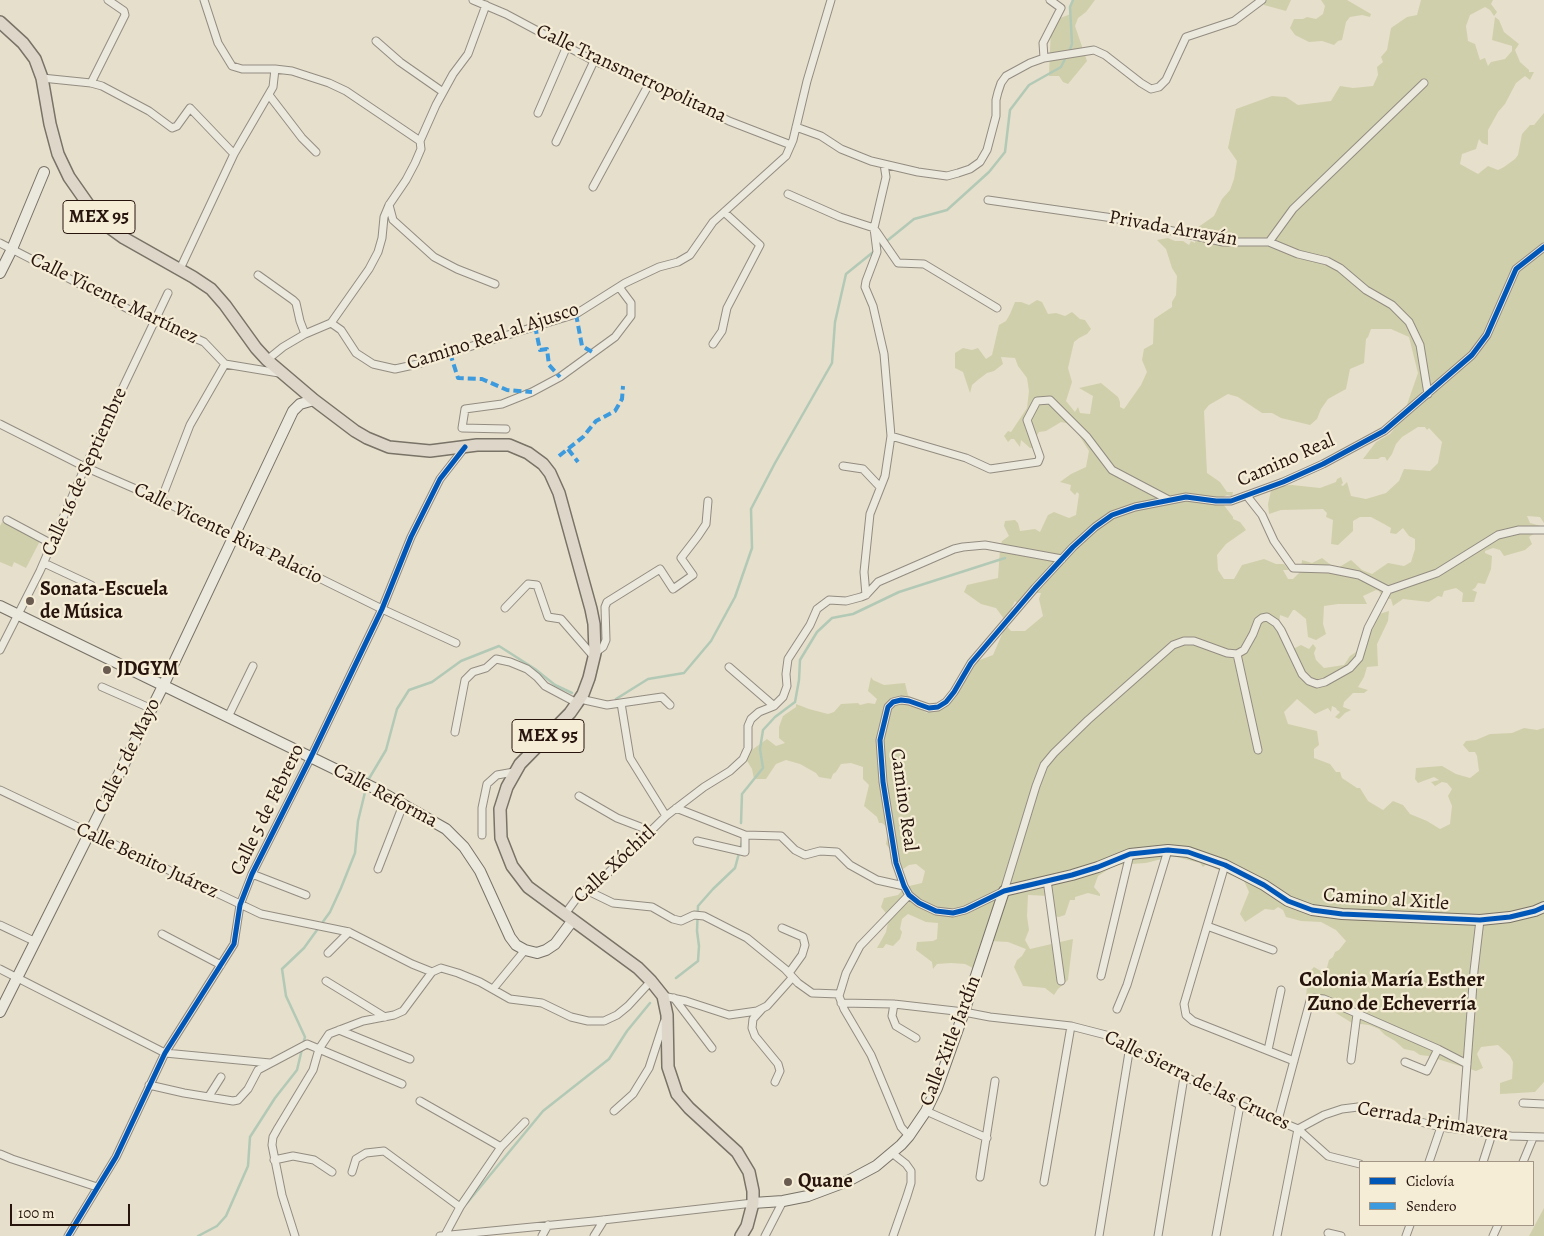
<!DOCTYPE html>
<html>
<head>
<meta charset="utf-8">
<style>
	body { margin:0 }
	#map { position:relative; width:1544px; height:1236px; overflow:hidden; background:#e6dfcc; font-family:Alegreya,serif }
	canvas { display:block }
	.legend { position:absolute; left:1359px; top:1161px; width:175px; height:65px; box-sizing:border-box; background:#f6edd7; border:1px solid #a39686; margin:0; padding:6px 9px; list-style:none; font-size:15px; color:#26140d }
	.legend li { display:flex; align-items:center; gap:10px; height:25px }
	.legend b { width:25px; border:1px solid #a39686 }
	.scale { position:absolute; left:10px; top:1204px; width:120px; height:22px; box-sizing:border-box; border:2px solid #26140d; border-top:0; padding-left:6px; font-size:15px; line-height:18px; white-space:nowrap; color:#26140d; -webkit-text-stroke:4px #f6edd7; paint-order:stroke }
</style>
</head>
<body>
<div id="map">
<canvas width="1544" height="1236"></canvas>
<ul class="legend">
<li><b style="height:6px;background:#0057b8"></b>Ciclovía</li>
<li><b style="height:6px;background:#3c9ade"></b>Sendero</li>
</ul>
<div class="scale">100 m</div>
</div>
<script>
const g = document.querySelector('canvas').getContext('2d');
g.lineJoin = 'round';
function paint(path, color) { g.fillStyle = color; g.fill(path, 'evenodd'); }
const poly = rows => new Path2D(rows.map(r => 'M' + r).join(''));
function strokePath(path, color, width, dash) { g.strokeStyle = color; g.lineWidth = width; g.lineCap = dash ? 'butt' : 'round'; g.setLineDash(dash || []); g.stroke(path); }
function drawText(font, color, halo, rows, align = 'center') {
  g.font = font + ' Alegreya,serif'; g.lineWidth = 4.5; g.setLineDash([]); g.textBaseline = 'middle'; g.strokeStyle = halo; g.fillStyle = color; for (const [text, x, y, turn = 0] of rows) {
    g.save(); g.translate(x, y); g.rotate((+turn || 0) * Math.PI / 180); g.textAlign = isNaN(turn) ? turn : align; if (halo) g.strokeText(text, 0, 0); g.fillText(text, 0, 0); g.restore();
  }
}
const green = poly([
	[1073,0,1095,0,1086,12,1078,18,1075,26,1087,61,1068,84,1063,82,1059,76,1049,76,1050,49,1051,31,1060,18,1071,14,1071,3],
	[1264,0,1291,0,1286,11,1264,5],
	[1321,0,1347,0,1371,14,1370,17,1362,15,1350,17,1346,22,1342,40,1338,41,1334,45,1322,41,1309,42,1295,35,1290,28,1294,19,1303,19,1307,17,1316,19,1323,14,1325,6],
	[1421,0,1493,0,1491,4,1497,12,1494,16,1490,10,1485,7,1470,15,1466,26,1468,41,1475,44,1480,60,1485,58,1488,66,1491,62,1505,59,1512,51,1512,46,1492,40,1495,17,1499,20,1504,32,1519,44,1515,50,1520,62,1529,70,1529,72,1534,72,1530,80,1525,76,1516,83,1505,104,1498,112,1488,130,1488,145,1482,143,1479,139,1476,149,1462,154,1460,164,1478,174,1488,166,1498,170,1504,167,1515,159,1518,155,1522,134,1530,125,1534,125,1544,113,1544,523,1540,517,1527,516,1530,523,1544,527,1529,537,1532,544,1525,550,1504,556,1500,550,1493,548,1485,551,1485,553,1492,556,1491,569,1485,584,1478,583,1475,588,1472,590,1477,592,1474,602,1462,602,1463,593,1456,588,1444,591,1442,597,1438,596,1429,602,1403,599,1393,606,1391,599,1383,598,1379,591,1376,590,1363,596,1367,604,1338,604,1324,606,1323,624,1326,634,1316,640,1308,637,1306,619,1295,610,1293,610,1288,618,1280,615,1278,635,1285,639,1293,649,1301,645,1309,649,1313,644,1316,648,1314,653,1316,660,1324,668,1344,665,1350,656,1362,648,1373,628,1376,615,1389,611,1388,621,1377,644,1378,666,1367,667,1364,677,1358,687,1368,690,1364,693,1353,693,1344,702,1343,707,1351,710,1345,713,1339,719,1335,717,1340,712,1337,710,1336,708,1332,706,1331,712,1328,708,1315,714,1297,699,1284,712,1288,724,1317,731,1319,745,1314,749,1314,758,1330,764,1336,772,1340,772,1342,778,1357,788,1360,788,1368,801,1383,810,1393,801,1403,805,1410,814,1427,821,1440,829,1450,824,1452,806,1448,796,1452,789,1447,783,1442,782,1435,786,1431,782,1439,780,1434,777,1418,783,1415,779,1416,768,1442,766,1456,774,1470,778,1479,771,1477,756,1475,752,1469,752,1463,745,1466,741,1476,740,1490,734,1512,733,1524,728,1537,730,1544,728,1544,1082,1535,1092,1500,1094,1500,1083,1512,1079,1513,1062,1510,1056,1498,1045,1481,1047,1477,1054,1483,1068,1476,1071,1428,1056,1420,1055,1414,1051,1404,1049,1395,1041,1385,1035,1379,1029,1369,1025,1352,1023,1336,1013,1322,1000,1306,997,1308,973,1314,967,1321,971,1326,971,1329,960,1333,957,1335,952,1339,950,1346,941,1336,930,1321,922,1301,921,1286,917,1283,910,1278,907,1274,910,1265,909,1245,922,1240,914,1249,892,1244,881,1214,868,1209,862,1203,867,1200,863,1173,856,1146,863,1115,865,1098,876,1094,887,1100,894,1100,896,1088,893,1075,897,1075,900,1070,900,1065,915,1059,917,1052,916,1049,896,1028,895,1027,916,1029,930,1025,940,1030,949,1073,939,1068,980,1058,989,1054,995,1045,988,1023,986,1014,967,1017,960,1022,956,1026,949,1008,942,990,941,982,945,977,953,976,972,971,967,965,964,951,963,937,964,933,969,932,962,916,950,917,942,933,941,937,939,938,923,926,922,908,914,902,919,900,929,902,932,900,939,893,946,886,944,883,948,877,948,886,932,889,917,881,907,884,898,898,895,905,887,922,883,925,871,916,864,909,865,897,873,893,867,890,856,891,851,886,844,889,829,882,823,879,823,877,817,864,806,869,785,863,779,863,767,851,763,841,764,836,772,833,774,831,779,819,777,816,773,800,764,786,760,776,764,766,779,754,779,752,769,741,751,746,749,749,752,767,739,776,746,785,743,779,738,779,727,783,716,796,707,796,704,809,709,828,714,834,712,841,704,858,703,860,705,868,703,875,704,877,699,868,691,871,677,873,680,884,685,905,683,908,695,920,709,927,713,942,705,968,670,977,661,993,655,1006,625,1011,631,1025,631,1043,616,1039,599,1041,593,1028,593,1021,598,1021,604,1018,604,1015,601,1012,607,1012,615,1007,623,996,608,981,604,964,592,967,585,998,578,1000,549,1002,541,1009,536,1004,526,1005,521,1015,520,1018,523,1020,531,1035,529,1040,532,1048,515,1054,512,1069,518,1076,515,1079,494,1077,492,1075,495,1070,490,1071,485,1060,482,1071,474,1086,467,1089,451,1077,432,1066,423,1061,422,1046,431,1039,432,1036,437,1036,448,1030,448,1021,440,1020,447,1014,439,1011,439,1008,442,1004,436,1008,431,1011,432,1027,408,1029,391,1027,378,1018,366,1015,358,1001,357,1003,364,994,371,987,373,979,379,972,385,970,393,963,372,955,368,955,353,963,348,972,350,978,348,986,359,992,355,999,325,1006,321,1010,314,1015,302,1021,302,1029,305,1037,300,1042,302,1048,314,1056,313,1065,316,1072,312,1080,319,1085,320,1091,329,1087,334,1079,338,1074,342,1068,368,1072,382,1066,401,1075,412,1078,407,1080,413,1090,414,1093,396,1079,388,1101,383,1118,397,1120,402,1120,407,1124,409,1141,385,1147,372,1142,360,1144,349,1153,344,1154,319,1172,307,1172,302,1176,295,1177,276,1172,268,1166,249,1157,240,1168,238,1175,241,1183,241,1189,245,1191,241,1195,243,1197,228,1214,216,1222,199,1230,190,1234,179,1237,161,1228,148,1236,109,1272,96,1286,97,1298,105,1331,101,1340,86,1353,88,1373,86,1378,75,1377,67,1383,62,1381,57,1387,50,1391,28,1407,17,1417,15],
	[1371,329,1391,329,1409,337,1418,373,1402,419,1390,434,1376,442,1363,459,1378,459,1381,457,1385,457,1387,461,1392,454,1396,444,1402,437,1418,427,1425,427,1427,430,1429,428,1442,442,1438,463,1430,471,1404,469,1399,481,1386,493,1366,499,1351,496,1347,482,1343,486,1341,485,1343,483,1341,477,1337,479,1336,482,1320,488,1292,485,1272,486,1268,504,1269,514,1281,510,1323,509,1327,513,1326,517,1333,520,1331,544,1338,545,1353,531,1353,521,1360,517,1371,517,1384,524,1391,528,1390,533,1396,534,1403,528,1409,536,1415,539,1415,549,1411,562,1404,566,1388,563,1372,574,1362,570,1351,560,1336,569,1322,558,1312,563,1302,560,1301,571,1293,579,1288,579,1283,570,1289,570,1284,564,1276,564,1264,559,1242,565,1234,579,1224,579,1218,570,1217,555,1226,544,1246,530,1240,522,1233,519,1233,517,1223,504,1223,497,1227,495,1232,496,1233,492,1227,492,1220,482,1207,473,1204,411,1209,405,1228,394,1238,397,1262,413,1272,413,1281,418,1310,425,1317,419,1321,409,1328,399,1346,389,1350,369,1364,363,1366,339,1368,337],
	[3,520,41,539,26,568,14,562,12,567,0,562,0,526],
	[1544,1208,1544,1236,1529,1236]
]);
const stream = poly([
	[1069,52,1072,44,1070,7,1073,0],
	[616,699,648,679,684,673,711,641,735,597,752,548,751,509,775,463,832,363,835,322,846,274,914,219,947,210,989,172,1005,152,1010,110,1029,85,1061,67,1066,57],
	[367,782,386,750,397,709,409,690,432,682,461,661,499,646,535,669,555,685,572,693],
	[741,823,742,794,763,768,760,749,763,730,775,717,795,702,799,680,800,660,817,632,832,618,853,614,899,592,1005,558],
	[676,978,698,961,699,946,697,931,698,906,713,889,735,868,742,842],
	[303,1044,305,1037,286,996,282,969,304,948,330,912,341,888,355,853,358,821,366,788],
	[467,1203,543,1111,609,1059,627,1031,650,1003],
	[198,1236,217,1226,226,1216,248,1166,250,1137,275,1098,297,1070,302,1049]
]);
const street = poly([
	[204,0,218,43,232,66,242,69,275,69,292,71,329,83,346,91,420,141],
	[473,0,506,14,594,61,650,82,682,97,729,121,791,145],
	[376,41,400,62,443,92],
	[1044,58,1043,43,1061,8,1050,0],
	[42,78,91,83,102,86,149,111,172,128,177,126,190,108,234,154],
	[91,83,125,15,124,11,108,0],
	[269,95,302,138,316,152],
	[538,113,567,46],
	[796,127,821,136,841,149,871,161,918,172,947,176,958,173,970,169,980,162,987,150,996,116,996,100,998,92,1001,83,1006,76,1030,63,1044,58,1094,50,1105,55,1141,83,1151,89,1159,87,1166,80,1186,37,1234,21,1262,0],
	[556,142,594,61],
	[593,187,650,82],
	[788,194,840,217,874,228],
	[988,200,1113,218,1223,242,1269,242,1298,254,1327,261,1340,268,1366,290,1392,305,1409,322,1420,345,1428,394],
	[389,205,393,220,434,257,457,269,495,284],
	[876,231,898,263,924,264,997,308],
	[1269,242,1293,209,1424,83],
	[0,243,130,310,204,342,225,364,279,373],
	[1544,247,1516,269,1487,335,1472,355,1384,431,1323,464,1283,482,1231,501,1216,501,1186,497,1135,507,1112,515,1095,527,1073,547,1035,588,971,663,954,692,946,702,938,707,929,708,909,701,901,700,893,702,888,707,880,740,883,782,896,863,904,886,909,895,919,903,936,911,953,913,965,910,1004,891,1036,786,1044,765,1054,753,1088,720,1173,645,1184,641,1194,641,1227,653,1237,654,1244,650,1253,634,1258,621,1262,618,1267,617,1276,623,1281,630,1302,674,1309,681,1317,684,1325,682,1350,668,1359,658,1368,628,1388,590,1437,573,1498,535,1519,530,1544,530],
	[180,269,234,154,273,87,275,69],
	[258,275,293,300,296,303,300,321,305,334],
	[331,323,341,330,356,353,373,364,395,369,418,364,459,350,576,314,625,283,659,267,678,262,690,255,713,222,786,156,793,140,807,81,831,0],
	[713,344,722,331,727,308,760,245,724,212],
	[267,360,283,347,305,334,331,323,369,269,378,252,382,238,384,217,389,205,406,180,415,163,421,149,420,141,436,105,453,74,468,54,486,5],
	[0,424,85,467,161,500,382,609,456,643],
	[506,429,462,428,465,409,502,404,532,392,560,377,615,337,631,316,631,303,619,287],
	[891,436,966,458,990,469,1038,462,1040,457,1027,420,1037,401,1050,400,1087,437,1112,470,1169,500],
	[843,466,863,469,880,487],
	[1247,496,1262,515,1274,541,1293,568,1329,569,1359,575,1388,590],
	[161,500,190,425,225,364],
	[7,520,52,544],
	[44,563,91,585],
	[866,595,864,572,870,514,885,476,891,436,884,354,873,306,865,287,866,281,877,252,874,228,886,177,884,164],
	[505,608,528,584,537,585,548,617,561,619,594,657],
	[0,650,40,571,85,467,168,293],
	[595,653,603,647,606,640,605,607,607,602,660,569,673,589,693,575,681,558,698,536,706,524,708,501],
	[1237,654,1258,750],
	[729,667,774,706],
	[102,687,152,709],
	[580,699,607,705,662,697,670,705],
	[621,703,630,758,666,816],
	[228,717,253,666],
	[455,732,465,680,473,672,486,668,496,659,510,662,527,669,537,677,545,686,577,703],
	[0,790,261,914,349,932,412,964,432,972,441,968,458,973,480,982,510,999,542,1003,571,1017,588,1021,604,1021,617,1015,628,1006,651,981],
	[579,796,617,818,651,831],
	[676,808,745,835,781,836,795,850,805,855,820,851,837,852,850,865,877,880,904,886],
	[482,835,482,808,487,784,497,775,514,772],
	[697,841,745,852,745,835],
	[1225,865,1184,1004,1186,1015,1193,1021,1294,1061],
	[378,869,403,805],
	[252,874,306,895],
	[1047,880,1061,981],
	[586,890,613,903,652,907,673,919,681,921,694,915,704,916,747,938,785,969,798,983,812,993,839,994],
	[909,895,860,946,846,973,839,996,844,1009,871,1055,901,1127,909,1136],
	[565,914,579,895,608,873,666,816,704,787,730,771,743,759,748,748,748,726,751,719,759,712,774,706,783,697,787,686,786,674,788,659,810,625,817,609,829,600,846,601,861,597,866,595,878,582,954,549,963,547,985,545,1062,559],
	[0,925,36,942],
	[1207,926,1273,950],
	[782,928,803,937,805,945,802,955,789,973],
	[162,934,221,965],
	[328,953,349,932],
	[0,969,165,1053,270,1063],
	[1101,976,1130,854],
	[326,981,385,1017],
	[493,989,525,950],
	[663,996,686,1001,729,1015,757,1011,767,1006,792,978],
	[674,998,712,1048],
	[841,1003,894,1004,964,1012,990,1017,1071,1026,1106,1035,1240,1105,1298,1129,1328,1156,1360,1164],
	[894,1004,892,1016,896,1026,916,1038],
	[762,1009,753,1019,752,1028,755,1036,778,1064,780,1071,775,1082],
	[1117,1009,1127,985,1168,850],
	[339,1030,410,1059],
	[1268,1050,1281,990],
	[1351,1060,1357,1014],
	[1405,1062,1427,1071,1438,1049],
	[149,1085,184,1093,233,1101,238,1100,248,1089,258,1070,307,1044,402,1084],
	[209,1096,221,1077],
	[420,1101,501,1147],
	[1523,1103,1544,1104],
	[614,1111,633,1094,649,1068,664,1022],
	[926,1111,987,1138],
	[1278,1120,1310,1001,1314,998,1324,999,1438,1049,1467,1064],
	[1462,1130,1474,971,1480,920],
	[892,1153,906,1164,911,1171,911,1183,907,1196,893,1236],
	[0,1154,12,1159,97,1187],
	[274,1160,293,1156,314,1160,332,1172],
	[1429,1162,1441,1127],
	[1483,1162,1492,1134],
	[1523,1162,1533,1138],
	[352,1172,356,1159,366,1153,384,1151,460,1207],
	[980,1177,995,1081],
	[1044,1182,1071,1026],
	[1328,1233,1341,1236],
	[445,1235,460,1207,501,1147,525,1122],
	[68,1236,116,1157,165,1053,234,944,240,905,252,874,311,757,382,609,411,537,440,479,465,447],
	[295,1236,282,1195,272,1145,273,1137,278,1128,313,1070,319,1049,329,1034,363,1021,394,1015,403,1011,432,972],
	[440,1236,594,1221,753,1203],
	[542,1236,548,1225],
	[594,1236,604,1220],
	[765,1236,783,1201],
	[1099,1236,1130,1046],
	[1158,1236,1184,1077],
	[1216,1236,1240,1105],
	[1277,1236,1298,1129,1324,1115,1342,1109,1358,1107,1441,1127,1511,1136,1544,1137],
	[1406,1236,1410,1225],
	[1493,1236,1498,1225]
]);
const secondary = poly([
	[0,273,12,249,44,172],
	[0,606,374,788,446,829,464,847,480,871,510,937,516,945,525,950,537,953,546,950,555,944,573,920],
	[0,1012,163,686,293,411,300,404,314,400],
	[753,1203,783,1201,808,1196,848,1181,876,1166,901,1145,909,1136,926,1111,937,1088,964,1012,1004,891,1072,875,1098,867,1130,854,1168,850,1188,852,1225,865,1264,885,1288,901,1312,910,1342,914,1480,920,1510,917,1535,911,1544,907]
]);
const primary = poly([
	[0,22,23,43,35,59,42,78,50,124,58,154,69,177,90,207,106,225,124,238,193,277,211,289,225,305,256,348,267,360,314,400,355,431,367,438,389,447,430,451,477,445,509,445,528,453,543,464,550,473,559,493,591,609,594,624,595,653,589,678,583,694,577,703,570,713,520,764,507,787,500,809,501,838,512,866,528,887,638,968,651,981,663,996,667,1015,668,1067,677,1094,689,1108,737,1152,749,1172,753,1191,753,1203,747,1226,741,1236]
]);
const quiet = poly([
	[576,314,582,346,594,353],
	[535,326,540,350,547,349,549,365,560,377],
	[450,353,458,378,482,379,507,390,532,392],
	[568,449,578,462],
	[559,456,583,437,596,421,615,411,622,399,623,386]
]);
const cycleway = poly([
	[1544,247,1516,269,1487,335,1472,355,1384,431,1323,464,1283,482,1231,501,1216,501,1186,497,1135,507,1112,515,1095,527,1073,547,1035,588,971,663,954,692,946,702,938,707,929,708,909,701,901,700,893,702,888,707,880,740,883,782,896,863,904,886,909,895,919,903,936,911,953,913,965,910,1004,891,1072,875,1098,867,1130,854,1168,850,1188,852,1225,865,1264,885,1288,901,1312,910,1342,914,1480,920,1510,917,1535,911,1544,907],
	[68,1236,116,1157,165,1053,234,944,240,905,252,874,311,757,382,609,411,537,440,479,465,447]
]);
const markers = [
	[30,601,5,"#695b50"],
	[107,670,5,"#695b50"],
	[788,1182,5,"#695b50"]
];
const shields = [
	[99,217,72],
	[548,736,72]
];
const shieldNames = [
	["MEX 95",99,217],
	["MEX 95",548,736]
];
const streetNames = [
	["Calle Transmetropolitana",631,74,25],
	["Privada Arrayán",1173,229,10],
	["Calle Vicente Martínez",114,299,26],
	["Camino Real al Ajusco",493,337,-18],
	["Camino Real",1286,461,-24],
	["Calle 16 de Septiembre",85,472,-66],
	["Calle Vicente Riva Palacio",228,534,26],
	["Calle 5 de Mayo",128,756,-64],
	["Calle Reforma",385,796,28],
	["Camino Real",903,800,82],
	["Calle 5 de Febrero",268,810,-64],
	["Calle Benito Juárez",147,861,25],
	["Calle Xóchitl",615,865,-43],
	["Camino al Xitle",1386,900,4],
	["Calle Xitle Jardín",951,1041,-69],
	["Calle Sierra de las Cruces",1197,1081,26],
	["Cerrada Primavera",1433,1122,10]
];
const poiNames = [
	["Sonata-Escuela",40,590],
	["de Música",40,613],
	["JDGYM",117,670],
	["Quane",798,1182]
];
const neighbourhoodNames = [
	["Colonia María Esther",1392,981],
	["Zuno de Echeverría",1392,1005]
];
paint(green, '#d0cfab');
strokePath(stream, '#b2c9b6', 2.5);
strokePath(street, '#938c81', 9);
strokePath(secondary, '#787267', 12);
strokePath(primary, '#787267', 14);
strokePath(street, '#ebe8de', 7);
strokePath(secondary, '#ebe8de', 10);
strokePath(primary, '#ded7c9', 11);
strokePath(quiet, '#3c9ade', 4, [8, 4]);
strokePath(cycleway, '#0057b8', 5);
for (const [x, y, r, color] of markers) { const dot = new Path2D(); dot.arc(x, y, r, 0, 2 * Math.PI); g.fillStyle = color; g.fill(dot); strokePath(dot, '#f6edd7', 2); }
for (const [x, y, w] of shields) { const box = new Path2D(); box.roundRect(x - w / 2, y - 16.5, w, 33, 4); g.fillStyle = '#f6edd7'; g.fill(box); strokePath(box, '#26140d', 1); }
drawText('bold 19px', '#26140d', null, shieldNames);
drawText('20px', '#26140d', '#f6edd7', streetNames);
drawText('bold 20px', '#26140d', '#f6edd7', poiNames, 'left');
drawText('bold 21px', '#26140d', '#f6edd7', neighbourhoodNames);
</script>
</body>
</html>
